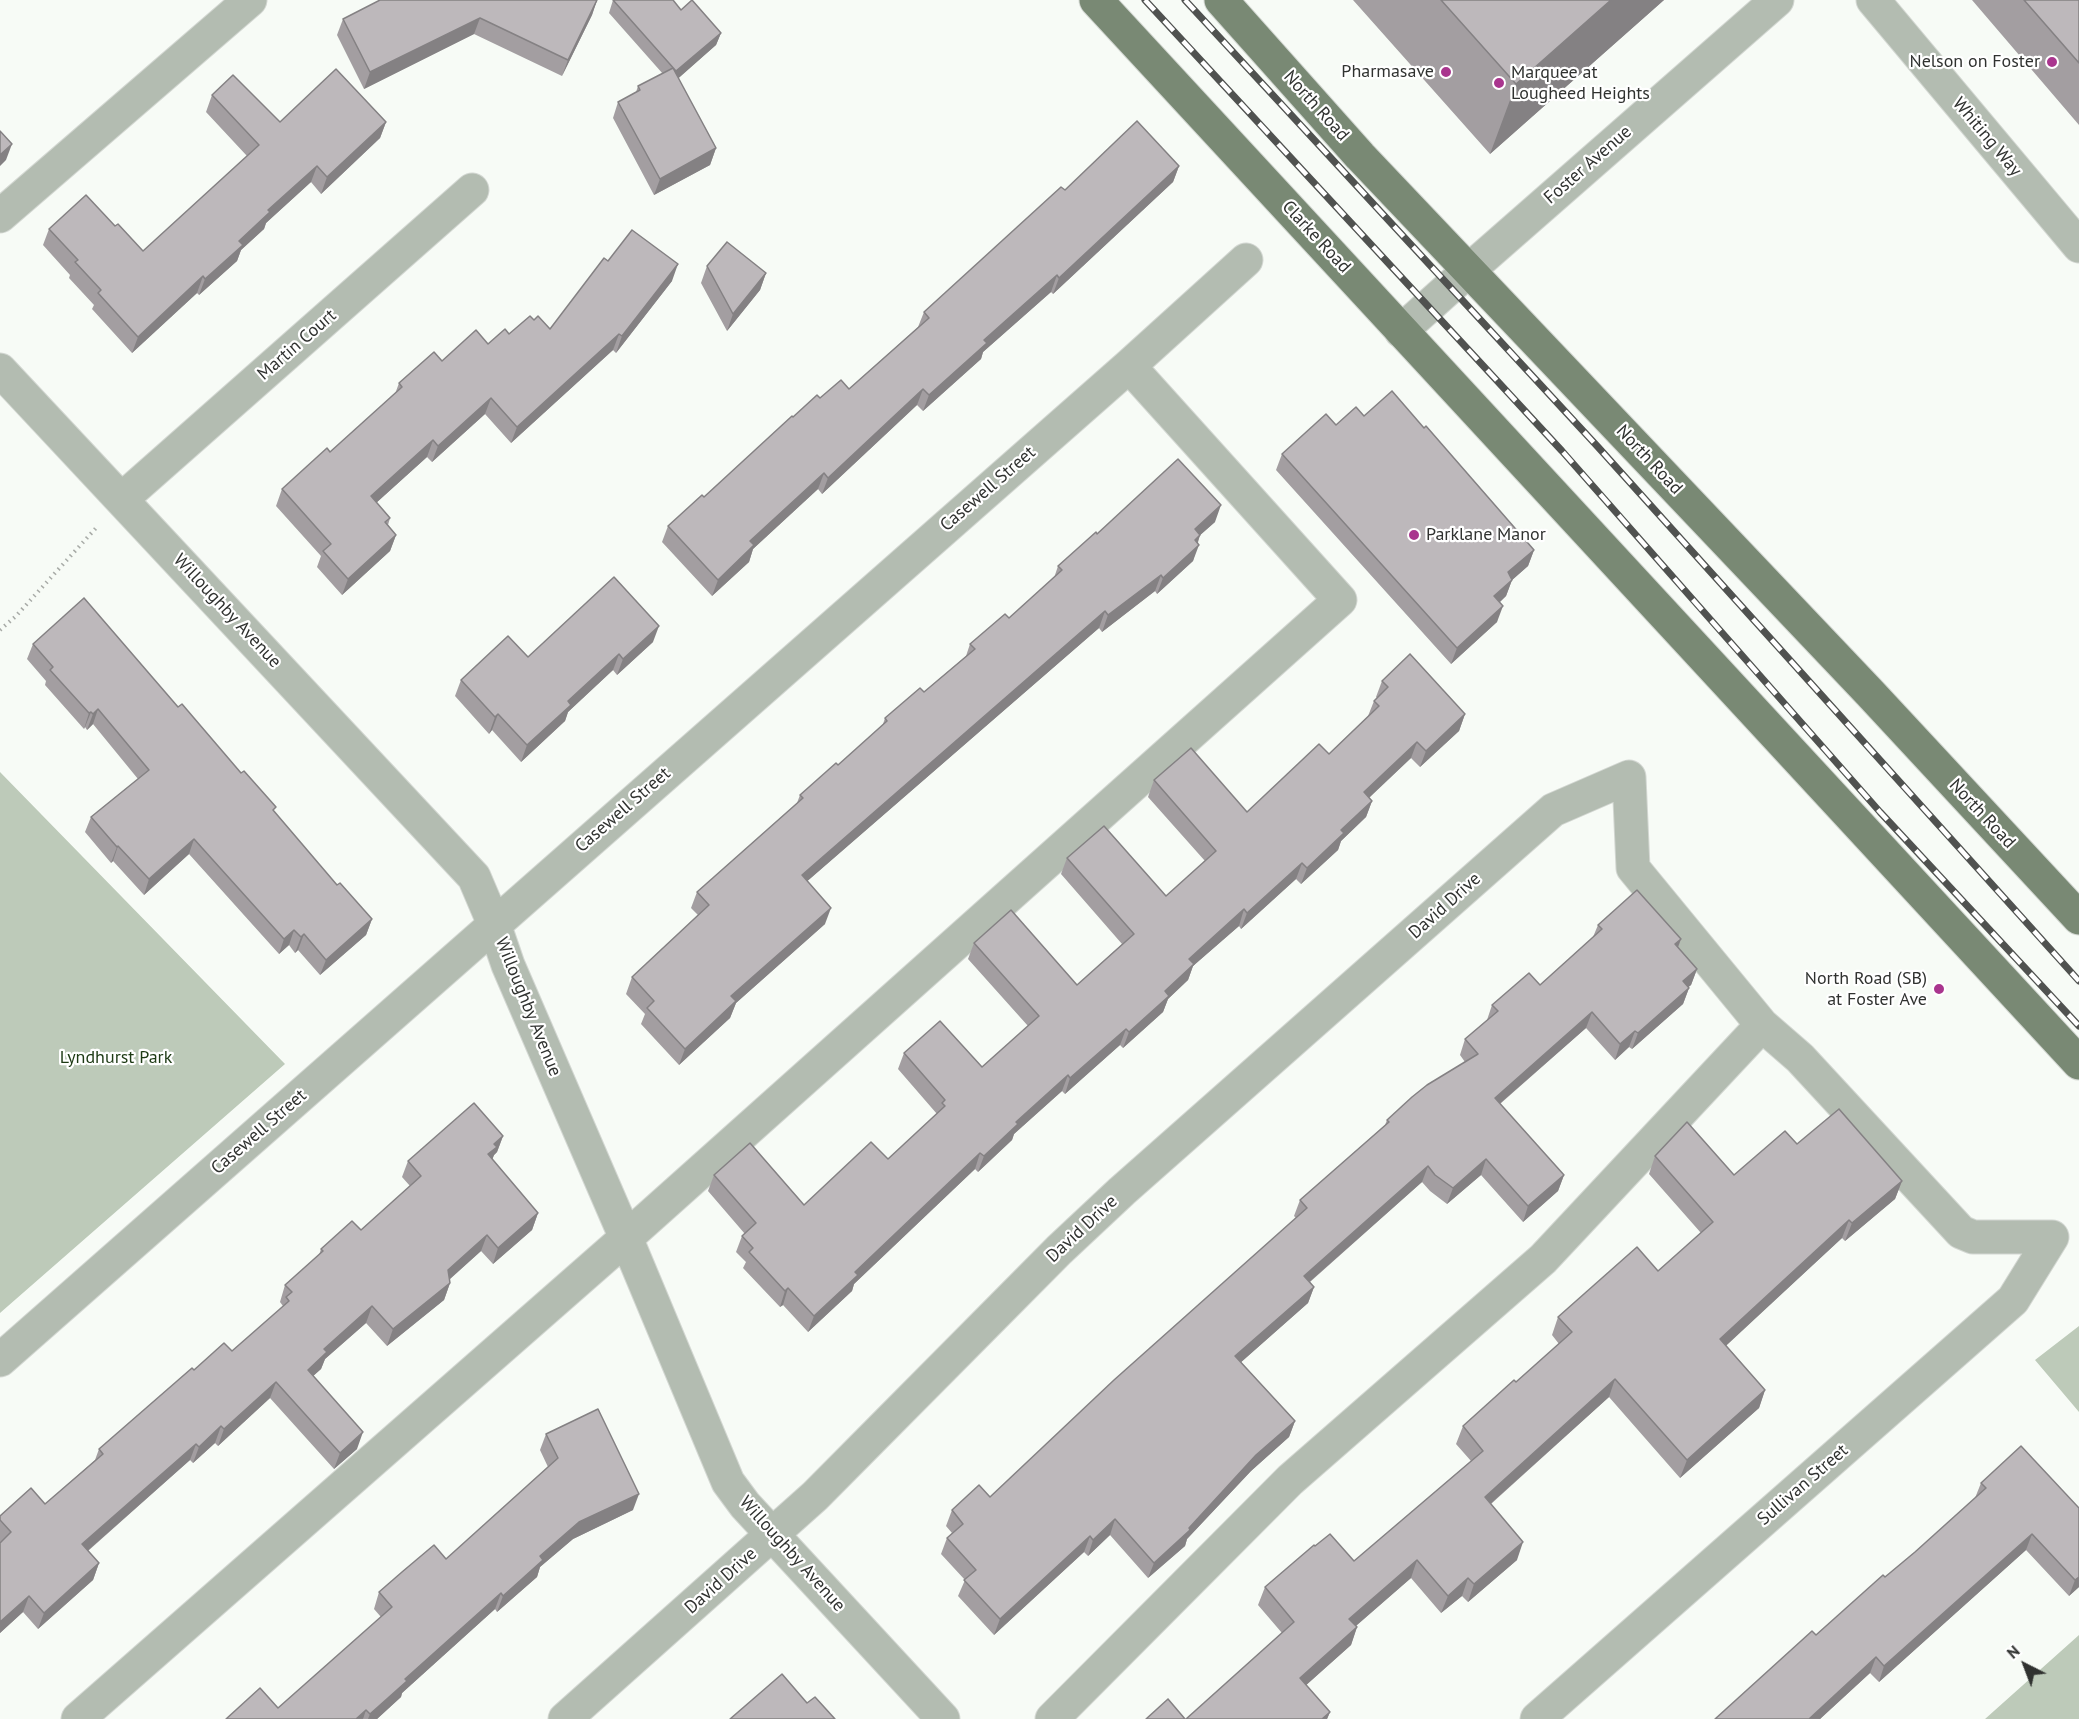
<!DOCTYPE html>
<html>
<head>
<meta charset="utf-8">
<style>
	body { margin:0 }
	#map { position:relative; width:2079px; height:1719px; overflow:hidden; background:#f7fbf6; font-family:"PT Sans",sans-serif }
	canvas { display:block }
	.north { position:absolute; left:1995px; top:1635px; width:60px; height:60px; -webkit-text-stroke:4px #fff; paint-order:stroke; rotate:318deg; font-size:16px; font-weight:700; line-height:24px; text-align:center; color:#303230 }
	.north::after { content:''; display:block; margin:auto; width:21px; height:27px; background:#303230; clip-path:polygon(50% 0,100% 100%,50% 72%,0 100%) }
</style>
</head>
<body>
<div id="map">
<canvas width="2079" height="1719"></canvas>
<div class="north">N</div>
</div>
<script>
const g = document.querySelector('canvas').getContext('2d');
g.lineJoin = 'round';
function paint(path, color) { g.fillStyle = color; g.fill(path, 'evenodd'); }
const poly = rows => new Path2D(rows.map(r => 'M' + r).join(''));
function strokePath(path, color, width, dash) { g.strokeStyle = color; g.lineWidth = width; g.lineCap = dash ? 'butt' : 'round'; g.setLineDash(dash || []); g.stroke(path); }
function drawText(font, color, halo, rows, align = 'center') {
  g.font = font + ' "PT Sans",sans-serif'; g.lineWidth = 4.5; g.setLineDash([]); g.textBaseline = 'middle'; g.strokeStyle = halo; g.fillStyle = color; for (const [text, x, y, turn = 0] of rows) {
    g.save(); g.translate(x, y); g.rotate((+turn || 0) * Math.PI / 180); g.textAlign = isNaN(turn) ? turn : align; if (halo) g.strokeText(text, 0, 0); g.fillText(text, 0, 0); g.restore();
  }
}
const green = poly([
	[0,772,285,1064,0,1313],
	[2079,1326,2079,1412,2035,1360],
	[2079,1635,2079,1719,1985,1719]
]);
const path = poly([
	[0,630,16,616,96,528]
]);
const minor = poly([
	[1873,0,2079,246],
	[0,216,250,0],
	[1401,331,1469,270,1777,0],
	[0,370,474,877,494,924,508,965,626,1238,728,1482,745,1505,943,1719],
	[122,499,472,190],
	[0,1360,1129,366,1246,260],
	[78,1719,626,1238,1340,600,1129,366],
	[565,1719,815,1496,1059,1250,1122,1191,1553,810,1629,777,1633,868,1762,1025,1800,1058,1961,1232,1973,1237,2052,1237],
	[1052,1719,1290,1480,1543,1259,1762,1025],
	[1537,1719,2013,1300,2052,1237]
]);
const major = poly([
	[1096,0,2079,1063],
	[1221,0,1360,156,1870,693,2079,918]
]);
const rail = poly([
	[1145,0,1562,451,1880,812,2079,1026],
	[1185,0,1598,447,2079,981]
]);
const wall = poly([
	[597,0,592,15,562,76,474,34,364,89,337,35,343,19],
	[613,0,681,10,721,33,716,45,678,78,716,148,710,165,654,195,613,118,618,102,636,92,638,86,663,74,609,13],
	[1353,0,1664,0,1490,154],
	[1972,0,2079,0,2079,125],
	[212,95,280,122,386,122,380,138,321,194,311,182,266,223,264,229,241,250,237,261,199,295,197,293,132,353,92,309,94,305,69,278,70,275,43,245,49,229,115,226,143,251,247,156,206,112],
	[1179,166,1173,182,1053,294,1051,292,983,352,981,359,923,411,917,405,822,494,818,489,753,549,749,562,712,596,662,542,668,526,704,497,793,417,820,398,849,389,918,327,924,312,1065,190],
	[608,261,672,281,616,353,613,350,511,443,485,414,432,462,427,457,376,503,390,518,388,525,396,535,390,551,342,595,317,567,321,556,276,506,282,489,330,452,395,394,399,383,442,361,488,344,509,334,534,320,550,329],
	[707,266,766,273,760,290,727,331,701,283],
	[1364,416,1424,428,1534,550,1528,566,1512,580,1506,596,1500,602,1497,622,1451,664,1276,470,1282,454],
	[1215,522,1200,535,1193,561,1157,594,1155,591,1102,632,1099,628,807,881,825,924,736,1003,730,1018,679,1065,641,1024,645,1014,626,994,632,977,698,915,691,908,697,892,797,803,800,795,838,765,882,727,885,718,924,692,966,656,970,644,1009,618,1054,578,1058,566,1097,534],
	[653,642,617,675,613,670,568,712,565,721,521,762,492,730,489,734,455,696,461,680,528,657],
	[33,644,178,707,274,812,337,885,372,919,366,935,320,975,298,950,295,953,289,945,279,954,189,854,144,895,113,861,111,863,85,832,91,817,138,779,93,724,87,730,85,727,84,729,45,685,46,681,27,659],
	[1382,681,1465,714,1459,731,1420,767,1411,758,1369,798,1372,801,1366,817,1341,841,1338,850,1301,884,1296,879,1241,929,1239,926,1193,966,1188,980,1168,999,1163,1012,1123,1048,1120,1045,1065,1094,1062,1091,1014,1134,1012,1140,978,1172,975,1169,854,1284,852,1291,808,1332,783,1305,780,1307,743,1268,746,1262,736,1252,742,1236,745,1234,708,1191,714,1175,804,1205,888,1159,937,1114,898,1069,904,1053,982,1067,1028,1026,968,959,974,943,1077,985,1122,944,1061,874,1067,858,1166,896,1205,861,1148,797,1154,780,1247,812,1329,754,1368,716,1374,701,1377,698,1376,697],
	[1598,925,1681,939,1678,948,1697,969,1691,985,1688,987,1689,988,1683,1004,1632,1049,1629,1047,1615,1060,1586,1028,1500,1104,1564,1175,1558,1191,1523,1222,1481,1175,1447,1204,1430,1191,1422,1182,1310,1282,1314,1287,1308,1303,1241,1362,1295,1421,1289,1437,1251,1471,1187,1539,1185,1546,1148,1578,1110,1535,1088,1556,1084,1552,994,1635,958,1596,965,1580,941,1554,947,1538,952,1533,946,1526,952,1510,990,1497,1296,1218,1294,1216,1300,1200,1385,1125,1387,1120,1465,1062,1460,1055,1465,1039,1487,1020,1492,1005,1540,985,1593,937],
	[503,1136,497,1152,494,1155,492,1159,538,1213,532,1230,493,1264,481,1251,449,1280,450,1283,444,1300,387,1346,366,1323,325,1359,321,1369,313,1376,357,1449,334,1469,270,1398,218,1446,215,1443,193,1463,190,1460,88,1551,99,1563,93,1580,38,1629,23,1612,0,1633,0,1516,45,1504,95,1460,99,1449,194,1370,232,1351,283,1307,283,1306,280,1302,285,1285,319,1255,321,1249,361,1230,410,1186,402,1177,408,1161],
	[1797,1144,1902,1181,1895,1199,1845,1241,1842,1238,1726,1345,1765,1390,1759,1408,1680,1478,1609,1397,1491,1504,1517,1560,1468,1602,1462,1596,1441,1613,1411,1578,1356,1626,1357,1627,1351,1645,1306,1685,1330,1712,1327,1719,1186,1719,1282,1633,1258,1605,1265,1587,1315,1546,1354,1561,1471,1461,1456,1444,1463,1426,1516,1382,1559,1344,1552,1335,1558,1317,1658,1271,1701,1233,1649,1174,1655,1156,1734,1175],
	[546,1434,633,1510,573,1539,540,1567,537,1577,497,1612,495,1609,402,1693,401,1697,377,1719,226,1719,278,1708,381,1617,374,1609,379,1592,446,1559,548,1467,540,1450],
	[1981,1483,2079,1508,2079,1587,2069,1596,2026,1550,1879,1682,1870,1673,1820,1719,1715,1719,1915,1552,1975,1498]
]);
const shadedWall = poly([
	[597,0,592,15,562,76,568,60],
	[1611,0,1664,0,1490,154,1516,84],
	[480,18,474,34,364,89,370,72],
	[721,33,716,45,672,84,676,71],
	[386,122,380,138,321,194,327,177],
	[12,144,6,160,0,166,0,155],
	[716,148,710,165,654,195,660,179],
	[317,166,311,182,266,223,264,229,241,250,237,261,199,295,205,279,239,241,268,210],
	[1179,166,1173,182,1053,294,1059,278],
	[678,264,672,281,616,353,622,336],
	[766,273,760,290,727,331,733,314],
	[1057,275,1051,292,983,352,981,359,923,411,929,395,984,340],
	[203,276,197,293,132,353,138,337],
	[619,334,613,350,511,443,517,427],
	[923,389,917,405,822,494,828,478],
	[491,398,485,414,432,462,438,446],
	[433,440,427,457,365,513,371,496],
	[824,473,818,489,753,549,749,562,712,596,718,580,750,541],
	[1221,505,1215,522,1189,545,1195,529],
	[396,535,390,551,342,595,348,579],
	[1200,535,1196,547,1199,545,1193,561,1157,594,1163,578,1195,540],
	[1534,550,1528,566,1502,589,1508,572],
	[1161,575,1155,591,1102,632,1108,615],
	[1512,580,1506,596,1489,612,1494,596],
	[1503,606,1497,622,1451,664,1457,648],
	[1105,611,1099,628,796,891,802,875],
	[659,626,653,642,617,675,623,659],
	[619,654,613,670,568,712,565,721,521,762,527,745,568,701],
	[98,709,93,724,87,730,93,714],
	[91,712,85,727,84,729,89,713],
	[498,714,492,730,489,734,495,717],
	[1465,714,1459,731,1420,767,1426,751],
	[1417,742,1411,758,1358,808,1364,792],
	[1372,801,1366,817,1341,841,1338,850,1301,884,1307,868,1341,830],
	[194,839,189,854,144,895,149,879],
	[118,846,113,861,111,863,117,847],
	[1302,863,1296,879,1241,929,1247,913],
	[831,908,825,924,736,1003,730,1018,679,1065,685,1049,731,996],
	[1244,909,1239,926,1193,966,1188,980,1168,999,1163,1012,1123,1048,1129,1032,1189,959],
	[372,919,366,935,320,975,326,960],
	[294,930,289,945,279,954,284,939],
	[304,934,298,950,295,953,301,937],
	[1681,939,1675,954,1675,944],
	[1697,969,1691,985,1677,997,1683,981],
	[1689,988,1683,1004,1632,1049,1638,1033],
	[1592,1012,1586,1028,1489,1113,1495,1098],
	[1126,1029,1120,1045,1065,1094,1070,1078],
	[1635,1031,1629,1047,1615,1060,1620,1044],
	[1068,1075,1062,1091,1014,1134,1012,1140,978,1172,984,1156,1016,1122],
	[503,1136,497,1152,494,1155,491,1163,488,1154,494,1144],
	[980,1153,975,1169,854,1284,852,1291,808,1332,814,1316,855,1272],
	[1486,1159,1481,1175,1447,1204,1453,1188],
	[1428,1166,1422,1182,1298,1292,1304,1276],
	[1564,1175,1558,1191,1523,1222,1528,1206],
	[1902,1181,1895,1199,1845,1241,1852,1223],
	[538,1213,532,1230,493,1264,498,1248],
	[1849,1220,1842,1238,1714,1357,1720,1339],
	[487,1235,481,1251,442,1286,448,1270],
	[450,1283,444,1300,387,1346,393,1329],
	[1314,1287,1308,1303,1230,1372,1235,1356],
	[788,1288,783,1305,780,1307,785,1291],
	[372,1306,366,1323,325,1359,321,1369,302,1386,308,1370,324,1349],
	[1615,1379,1609,1397,1478,1515,1485,1497],
	[276,1382,270,1398,218,1446,224,1429],
	[1765,1390,1759,1408,1680,1478,1687,1460],
	[1295,1421,1289,1437,1251,1471,1187,1539,1185,1546,1148,1578,1154,1563,1189,1528,1256,1455],
	[221,1426,215,1443,193,1463,199,1447],
	[363,1432,357,1449,334,1469,340,1453],
	[196,1444,190,1460,76,1561,82,1544],
	[639,1494,633,1510,573,1539,540,1567,537,1577,497,1612,503,1596,540,1556,579,1522],
	[1115,1519,1110,1535,1088,1556,1093,1540],
	[2032,1534,2026,1550,1879,1682,1884,1666],
	[1090,1536,1084,1552,994,1635,1000,1619],
	[1523,1542,1517,1560,1468,1602,1474,1584],
	[1417,1560,1411,1578,1343,1637,1349,1619],
	[99,1563,93,1580,38,1629,44,1613],
	[2079,1577,2079,1587,2069,1596,2075,1580],
	[1468,1578,1462,1596,1441,1613,1448,1596],
	[501,1593,495,1609,402,1693,401,1697,377,1719,368,1719,370,1714,405,1679],
	[29,1596,23,1612,0,1633,0,1622],
	[1357,1627,1351,1645,1294,1696,1300,1678],
	[1876,1657,1870,1673,1820,1719,1809,1719],
	[366,1710,363,1719,356,1719],
	[1330,1712,1327,1719,1322,1719]
]);
const building = poly([
	[380,0,597,0,568,60,480,18,370,72,343,19,380,0],
	[613,0,673,0,681,10,692,0,721,33,676,71,613,0],
	[1441,0,1611,0,1516,84,1441,0],
	[2024,0,2079,0,2079,63,2024,0],
	[673,68,716,148,660,179,618,102,640,90,638,86,673,68],
	[336,69,386,122,327,177,317,166,268,210,270,212,239,241,243,245,205,279,203,276,138,337,98,293,101,290,75,262,78,260,49,229,86,195,115,226,118,224,143,251,259,145,212,95,233,75,280,122,336,69],
	[1137,121,1179,166,1059,278,1057,275,984,340,987,343,929,395,923,389,828,478,824,473,750,541,754,545,718,580,668,526,702,495,704,497,792,416,793,417,817,395,820,398,841,380,849,389,929,318,924,312,1061,187,1065,190,1137,121],
	[0,131,12,144,0,155,0,131],
	[632,230,678,264,622,336,619,334,517,427,491,398,438,446,433,440,371,496,390,518,385,522,396,535,348,579,323,551,331,544,282,489,327,448,330,452,402,387,399,383,434,352,442,361,476,330,488,344,505,329,509,334,530,316,534,320,538,316,550,329,604,258,608,261,632,230],
	[727,242,766,273,733,314,707,266,727,242],
	[1392,391,1424,428,1426,426,1534,550,1508,572,1512,580,1494,596,1503,606,1457,648,1282,454,1326,414,1336,425,1356,407,1364,416,1392,391],
	[1178,459,1221,505,1195,529,1200,535,1195,540,1199,545,1163,578,1161,575,1108,615,1105,611,802,875,831,908,731,996,736,1001,685,1049,647,1008,654,1001,632,977,709,905,697,892,803,798,800,795,836,763,838,765,887,721,885,718,920,688,924,692,975,649,970,644,1005,614,1009,618,1062,570,1058,566,1096,532,1097,534,1178,459],
	[614,577,659,626,623,659,619,654,568,701,571,705,527,745,498,714,495,717,461,680,508,636,528,657,614,577],
	[84,598,178,707,182,704,241,773,244,771,276,807,273,810,337,885,340,883,372,919,326,960,304,934,301,937,294,930,284,939,194,839,149,879,118,846,117,847,91,817,149,770,98,709,93,714,91,712,89,713,50,670,53,667,33,644,84,598],
	[1410,654,1465,714,1426,751,1417,742,1364,792,1372,801,1341,830,1344,833,1307,868,1302,863,1247,913,1244,909,1189,959,1194,964,1165,991,1169,996,1129,1032,1126,1029,1070,1078,1068,1075,1016,1122,1018,1124,984,1156,980,1153,855,1272,858,1275,814,1316,788,1288,785,1291,749,1252,753,1248,742,1236,756,1223,714,1175,750,1143,804,1205,871,1142,888,1159,945,1106,942,1103,945,1100,904,1053,940,1021,982,1067,1039,1016,974,943,1011,910,1077,985,1134,934,1067,858,1104,826,1166,896,1216,851,1154,780,1191,748,1247,812,1319,744,1329,754,1379,706,1374,701,1388,687,1382,681,1410,654],
	[1637,890,1681,939,1675,944,1697,969,1683,981,1689,988,1638,1033,1635,1031,1620,1044,1592,1012,1495,1098,1564,1175,1528,1206,1486,1159,1453,1188,1435,1175,1428,1166,1304,1276,1314,1287,1235,1356,1295,1421,1256,1455,1189,1528,1190,1530,1154,1563,1115,1519,1093,1540,1090,1536,1000,1619,964,1580,976,1570,947,1538,963,1524,952,1510,979,1485,990,1497,1114,1380,1307,1208,1300,1200,1389,1122,1387,1120,1412,1097,1427,1085,1478,1054,1465,1039,1498,1011,1492,1005,1529,973,1540,985,1602,929,1598,925,1637,890],
	[474,1103,503,1136,494,1144,497,1147,488,1154,538,1213,498,1248,487,1235,448,1270,450,1283,393,1329,372,1306,324,1349,327,1352,308,1370,363,1432,340,1453,276,1382,224,1429,221,1426,199,1447,196,1444,82,1544,99,1563,44,1613,29,1596,0,1622,0,1543,11,1532,0,1520,0,1516,31,1488,45,1504,103,1454,99,1449,192,1368,194,1370,224,1343,232,1351,289,1301,286,1297,292,1292,285,1285,323,1251,321,1249,352,1221,361,1230,421,1176,408,1161,474,1103],
	[1839,1109,1902,1181,1852,1223,1849,1220,1720,1339,1765,1390,1687,1460,1615,1379,1485,1497,1523,1542,1474,1584,1468,1578,1448,1596,1417,1560,1349,1619,1357,1627,1300,1678,1330,1712,1322,1719,1186,1719,1294,1622,1265,1587,1314,1545,1315,1546,1330,1534,1354,1561,1483,1451,1463,1426,1514,1380,1516,1382,1572,1332,1558,1317,1637,1247,1658,1271,1713,1222,1655,1156,1687,1122,1734,1175,1785,1131,1797,1144,1839,1109],
	[598,1409,639,1494,579,1522,540,1556,543,1560,503,1596,501,1593,405,1679,407,1681,370,1714,366,1710,356,1719,226,1719,260,1688,278,1708,392,1607,379,1592,402,1572,434,1545,446,1559,558,1458,546,1434,598,1409],
	[2021,1446,2079,1508,2079,1577,2075,1580,2032,1534,1884,1666,1876,1657,1809,1719,1715,1719,1812,1631,1816,1635,1883,1575,1885,1577,1915,1552,1986,1488,1981,1483,2021,1446],
	[782,1674,807,1703,815,1697,835,1719,730,1719,782,1674],
	[1168,1699,1185,1719,1146,1719,1168,1699]
]);
const markers = [
	[2052,62,6,"#a9358e"],
	[1446,72,6,"#a9358e"],
	[1499,83,6,"#a9358e"],
	[1414,535,6,"#a9358e"],
	[1939,989,6,"#a9358e"]
];
const poiNames = [
	["Nelson on Foster",2040,62],
	["Pharmasave",1434,72],
	["Marquee at",1511,73,"left"],
	["Lougheed Heights",1511,94,"left"],
	["Parklane Manor",1426,535,"left"],
	["North Road (SB)",1927,979],
	["at Foster Ave",1927,1000]
];
const streetNames = [
	["North Road",1316,106,48],
	["Whiting Way",1987,137,50],
	["Foster Avenue",1588,165,-41],
	["Clarke Road",1316,237,47],
	["Martin Court",297,345,-41],
	["North Road",1649,460,47],
	["Casewell Street",988,489,-41],
	["Willoughby Avenue",227,611,47],
	["Casewell Street",623,810,-41],
	["North Road",1982,814,47],
	["David Drive",1445,906,-42],
	["Willoughby Avenue",528,1007,68],
	["Casewell Street",259,1132,-41],
	["David Drive",1082,1229,-43],
	["Sullivan Street",1803,1485,-41],
	["Willoughby Avenue",792,1554,48],
	["David Drive",721,1581,-42]
];
const parkNames = [
	["Lyndhurst Park",116,1058]
];
paint(green, '#bdcab9');
strokePath(minor, '#d3d7d2', 35);
strokePath(major, '#d3d7d2', 35);
strokePath(path, '#a8aba7', 4, [1.5, 4.5]);
strokePath(minor, '#b3bcb1', 33);
strokePath(major, '#798974', 33);
strokePath(rail, '#505250', 7);
strokePath(rail, '#fff', 4.5, [14]);
paint(wall, '#a39ea1');
paint(shadedWall, '#848183');
paint(building, '#bdb8bb');
strokePath(building, '#848183', 1.5);
for (const [x, y, r, color] of markers) { const dot = new Path2D(); dot.arc(x, y, r, 0, 2 * Math.PI); g.fillStyle = color; g.fill(dot); strokePath(dot, '#fff', 2); }
drawText('18px', '#303230', '#fff', poiNames, 'right');
drawText('18px', '#303230', '#fff', streetNames);
drawText('18px', '#1d3a14', '#fff', parkNames);
</script>
</body>
</html>
